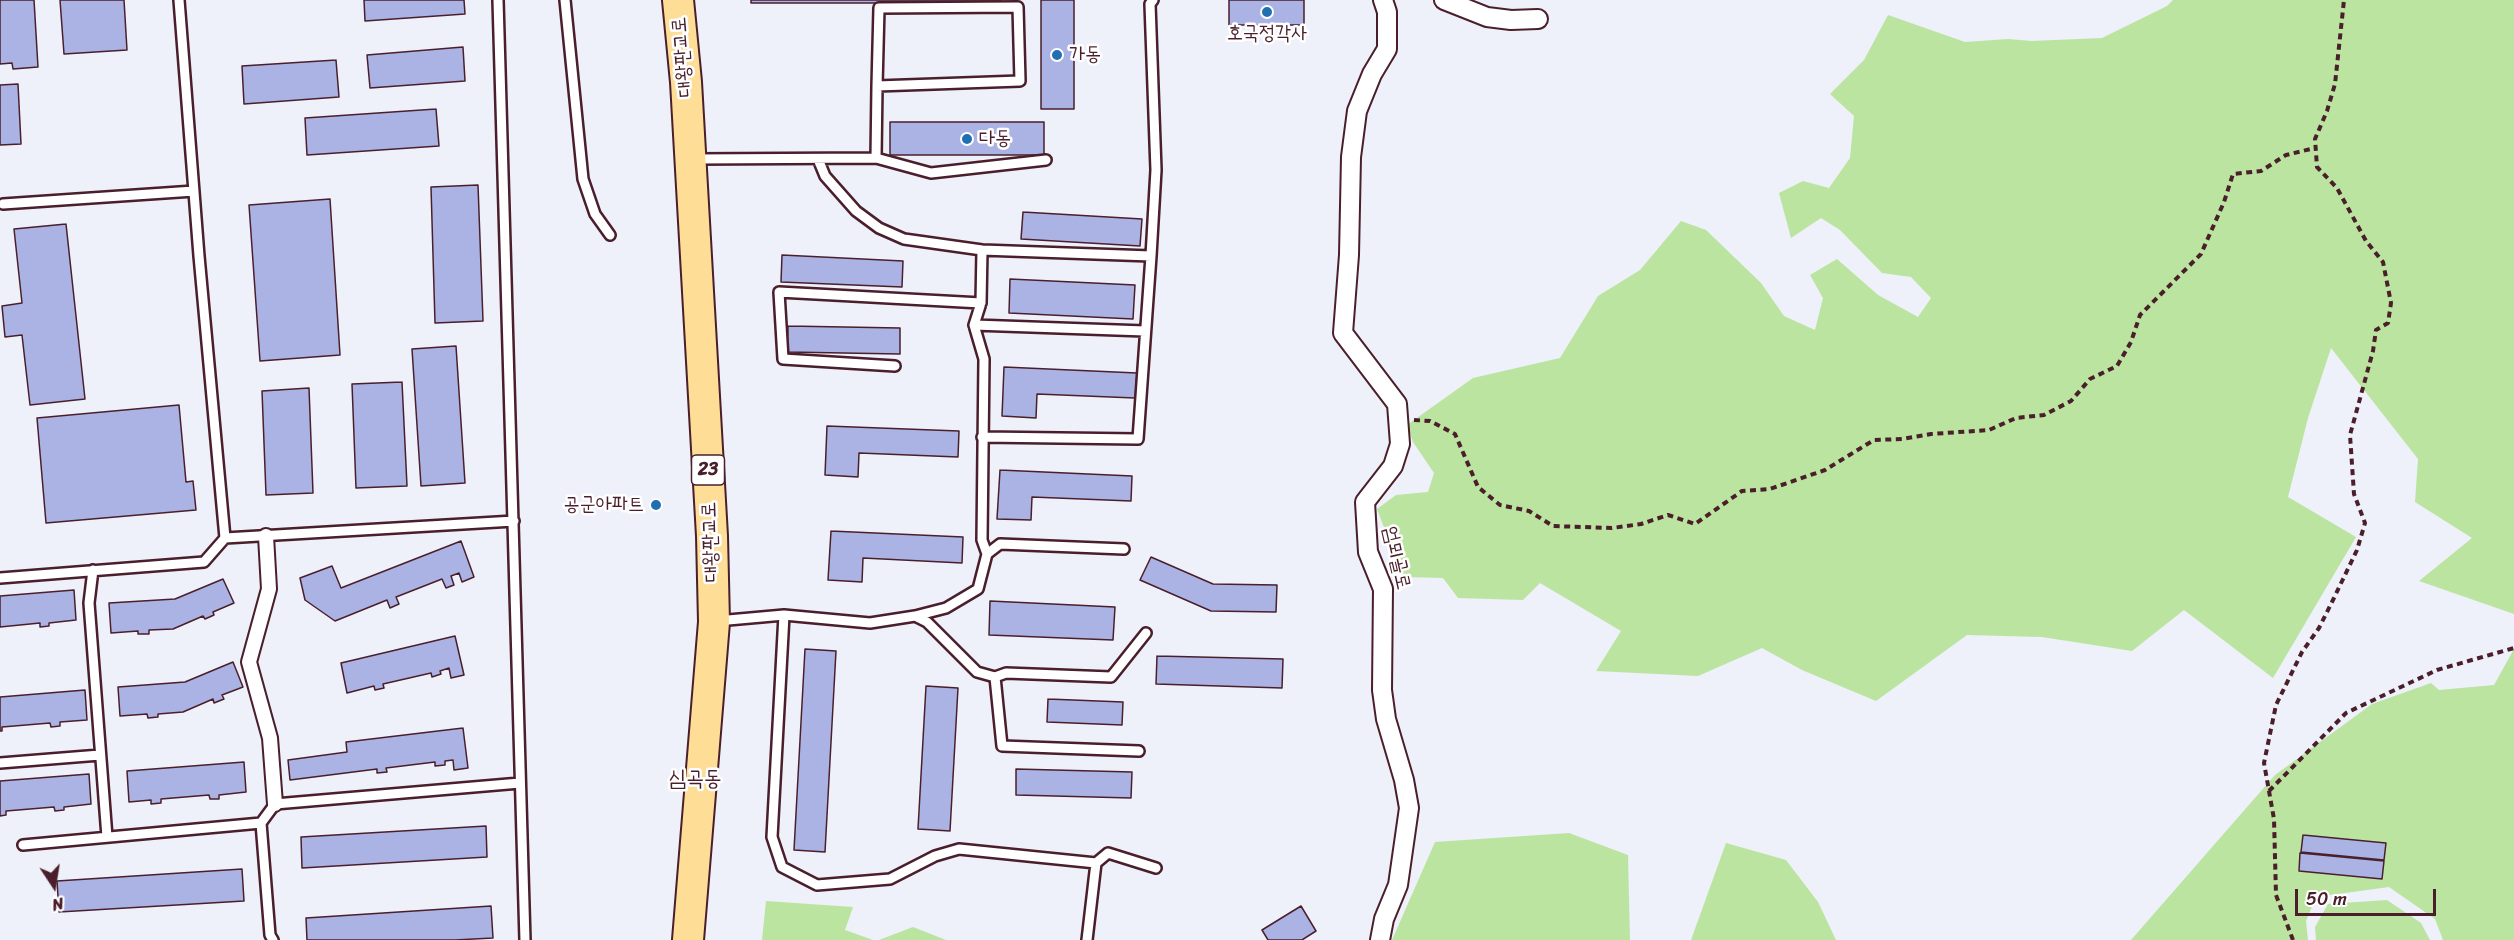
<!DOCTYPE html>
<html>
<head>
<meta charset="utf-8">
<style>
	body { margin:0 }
	#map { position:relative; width:2514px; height:940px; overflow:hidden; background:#eef0fa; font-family:Sriracha,sans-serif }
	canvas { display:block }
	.north { position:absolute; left:24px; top:856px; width:60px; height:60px; -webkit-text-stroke:4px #fff; paint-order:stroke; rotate:168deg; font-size:16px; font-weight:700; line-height:24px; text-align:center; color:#4a1f2b }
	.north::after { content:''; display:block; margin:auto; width:21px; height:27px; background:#4a1f2b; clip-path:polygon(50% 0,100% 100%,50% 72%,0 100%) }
	.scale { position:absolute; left:2295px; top:889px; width:141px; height:27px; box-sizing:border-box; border:3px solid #4a1f2b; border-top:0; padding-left:8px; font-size:18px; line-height:21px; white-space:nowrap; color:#4a1f2b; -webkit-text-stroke:4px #fff; paint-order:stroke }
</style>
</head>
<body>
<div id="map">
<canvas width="2514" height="940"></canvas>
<div class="north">N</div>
<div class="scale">50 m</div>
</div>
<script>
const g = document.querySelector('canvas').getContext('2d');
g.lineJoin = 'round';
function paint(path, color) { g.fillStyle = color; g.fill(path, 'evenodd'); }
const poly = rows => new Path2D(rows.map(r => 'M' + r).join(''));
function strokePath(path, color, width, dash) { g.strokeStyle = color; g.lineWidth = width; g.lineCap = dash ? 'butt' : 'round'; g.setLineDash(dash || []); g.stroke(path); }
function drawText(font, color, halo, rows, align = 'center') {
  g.font = font + ' Sriracha,"Poor Story",sans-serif'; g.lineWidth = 5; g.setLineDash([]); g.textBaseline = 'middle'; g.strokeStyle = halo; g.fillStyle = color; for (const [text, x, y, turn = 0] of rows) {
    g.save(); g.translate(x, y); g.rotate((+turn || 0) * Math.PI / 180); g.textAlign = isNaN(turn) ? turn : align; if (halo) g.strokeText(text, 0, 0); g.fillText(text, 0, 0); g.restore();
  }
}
const green = poly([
	[2173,0,2514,0,2514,614,2419,581,2472,538,2415,502,2418,459,2331,348,2308,418,2288,497,2356,537,2273,678,2184,610,2132,651,2042,637,1967,635,1876,701,1802,670,1762,648,1698,676,1596,671,1621,631,1540,583,1523,600,1458,598,1443,578,1403,577,1377,509,1396,495,1428,492,1434,473,1413,442,1407,425,1473,378,1560,358,1598,296,1640,270,1681,221,1706,230,1761,283,1784,316,1815,330,1823,298,1810,275,1837,259,1878,295,1918,317,1931,298,1911,277,1882,273,1840,230,1821,218,1791,238,1779,193,1803,181,1829,188,1850,158,1854,116,1830,94,1864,60,1888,15,1965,42,2008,39,2032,41,2102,38,2167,6],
	[2514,649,2514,940,2443,940,2435,919,2389,887,2316,897,2306,921,2308,940,2131,940,2275,775,2372,704,2431,683,2439,690,2494,685],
	[1569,833,1628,855,1630,940,1392,940,1435,842],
	[1726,843,1786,860,1818,902,1836,940,1691,940],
	[2387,900,2421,923,2430,940,2316,940,2315,927,2328,904],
	[766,901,853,907,845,930,873,940,762,940],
	[913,927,946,940,879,940]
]);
const building = poly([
	[0,0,34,0,38,67,13,69,12,63,0,64,0,0],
	[60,0,124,0,127,50,64,54,60,0],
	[364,0,464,0,465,14,365,21,364,0],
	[751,0,1001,0,1001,3,751,3,751,0],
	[1041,0,1074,0,1074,109,1041,109,1041,0],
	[1229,0,1304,0,1304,25,1229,25,1229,0],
	[463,47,465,81,370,88,367,55,463,47],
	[336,60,339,97,244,104,242,66,336,60],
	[18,84,21,144,0,145,0,85,18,84],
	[436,109,439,146,307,155,305,118,436,109],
	[890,122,1044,122,1044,155,890,155,890,122],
	[478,185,483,321,435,323,431,187,478,185],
	[330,199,340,355,260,361,249,205,330,199],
	[1023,212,1142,219,1140,246,1021,239,1023,212],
	[66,224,85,399,30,405,22,335,5,337,2,306,22,303,14,229,66,224],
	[782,255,903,261,902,287,781,282,782,255],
	[1010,279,1135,285,1133,319,1009,313,1010,279],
	[788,326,900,328,900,354,787,352,788,326],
	[456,346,465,483,421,486,412,349,456,346],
	[1004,367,1137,373,1135,398,1037,394,1036,418,1002,416,1004,367],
	[402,382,407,486,356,488,352,384,402,382],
	[309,388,313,493,266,495,262,391,309,388],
	[179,405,186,482,193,481,196,510,46,523,37,418,179,405],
	[827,426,959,431,958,457,859,453,858,477,825,475,827,426],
	[1000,470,1132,476,1131,501,1032,497,1031,520,997,519,1000,470],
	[831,531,963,537,962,563,863,558,862,582,828,580,831,531],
	[461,541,474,577,462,582,459,573,451,576,454,585,446,588,442,579,396,597,399,604,390,608,387,600,335,621,305,600,300,578,332,566,341,588,461,541],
	[1151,557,1213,584,1277,585,1276,612,1211,611,1140,580,1151,557],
	[223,579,234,603,213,612,214,615,205,619,203,616,173,629,149,630,149,634,138,634,138,631,111,633,109,603,175,599,223,579],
	[74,590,76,620,49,623,49,626,40,627,40,623,0,627,0,596,74,590],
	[990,601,1115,607,1113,640,989,635,990,601],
	[455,636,464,675,451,678,449,668,440,671,441,674,432,677,431,673,383,684,384,688,375,690,374,686,347,693,341,663,455,636],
	[805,649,836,651,825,852,794,850,805,649],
	[1157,656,1283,659,1282,688,1156,684,1157,656],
	[233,662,243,687,222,695,224,699,214,703,213,699,183,712,158,714,158,717,148,718,147,714,120,716,118,687,185,682,233,662],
	[926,686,958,688,950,831,918,829,926,686],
	[85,690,87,720,60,722,60,726,51,727,50,723,2,727,2,731,0,731,0,697,85,690],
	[1048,699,1123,702,1122,725,1047,722,1048,699],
	[463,728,468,768,454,770,453,760,445,761,445,765,435,766,435,762,386,768,387,772,377,773,377,769,290,780,288,760,347,752,346,742,463,728],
	[244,762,246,792,219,795,219,799,210,799,209,795,161,799,161,803,151,804,151,800,129,802,127,771,244,762],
	[1016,769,1132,772,1131,798,1016,795,1016,769],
	[89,774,91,804,64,807,64,810,55,811,54,807,6,811,6,815,0,816,0,781,89,774],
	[486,826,487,857,302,868,301,837,486,826],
	[2303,835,2386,843,2384,860,2301,852,2303,835],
	[2300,853,2384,861,2382,879,2299,871,2300,853],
	[242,869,244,901,59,912,57,881,242,869],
	[491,906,493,938,455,940,307,940,306,918,491,906],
	[1301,906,1316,931,1302,940,1268,940,1262,930,1301,906]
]);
const path = poly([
	[1414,420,1430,421,1455,434,1478,487,1500,505,1529,511,1553,526,1612,528,1641,524,1668,515,1695,524,1742,491,1770,489,1825,470,1874,440,1902,439,1931,434,1989,430,2016,418,2044,415,2071,401,2090,379,2117,366,2131,342,2140,315,2201,254,2224,202,2233,174,2261,171,2286,155,2315,148],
	[2269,791,2346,713,2437,670,2514,648],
	[2293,940,2276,895,2274,819,2264,763,2276,705,2302,652,2319,628,2332,602,2357,550,2365,523,2354,494,2350,435,2373,351,2376,330,2388,323,2391,303,2383,262,2366,241,2337,188,2317,167,2315,139,2327,111,2335,84,2344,0]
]);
const service = poly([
	[179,0,199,256,225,538,514,521],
	[498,0,525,940],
	[565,0,583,179,595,214,610,235],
	[876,158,877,86,879,8,1018,7,1020,81,877,86],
	[695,159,876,158,931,173,1046,160],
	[818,159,825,176,856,211,879,228,904,239,982,250],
	[3,204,194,191],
	[974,325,1145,331],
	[895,366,783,359,779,292,981,303],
	[982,437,1138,439,1151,256],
	[987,554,982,540,984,359,974,325,981,303,982,250,1151,256,1156,170,1150,4,1153,0],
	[93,570,89,603,107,837],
	[0,578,204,562,225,538],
	[784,615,772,837,782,867,817,885,890,879,935,856,959,849,1096,863,1087,940],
	[915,616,927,622,977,672,995,677,1002,746,1139,751],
	[717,621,784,615,870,623,915,616,946,608,978,589,987,554,1000,544,1124,549],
	[995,677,1006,673,1111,677,1146,633],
	[0,763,100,755],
	[261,823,270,935,273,940],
	[23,845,261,823,275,804,520,783],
	[1096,863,1108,853,1156,868]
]);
const pedestrian = poly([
	[266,536,269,589,249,662,270,738,275,804]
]);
const minor = poly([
	[1444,0,1487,17,1511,20,1538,19],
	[1380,940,1384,919,1398,885,1409,808,1404,780,1386,719,1382,690,1383,589,1368,552,1365,502,1393,466,1400,444,1397,404,1343,333,1349,255,1351,157,1357,111,1372,74,1387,49,1387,12,1383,0]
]);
const primary = poly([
	[678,0,686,82,712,536,714,622,688,940]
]);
const markers = [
	[1267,12,6,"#1f6fb2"],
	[1057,55,6,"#1f6fb2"],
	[967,139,6,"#1f6fb2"],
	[656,505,6,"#1f6fb2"]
];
const shields = [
	[708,470,33]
];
const shieldNames = [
	["23",708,470]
];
const poiNames = [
	["호국정각사",1267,34,"center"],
	["가동",1069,55],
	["다동",979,139],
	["공군아파트",644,505,"right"]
];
const streetNames = [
	["대왕판교로",683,57,-95],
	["대왕판교로",711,542,-92],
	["엄뫼골로",1396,558,77]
];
const quarterNames = [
	["심곡동",695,779]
];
paint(green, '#bbe4a0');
paint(building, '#aab3e4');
strokePath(building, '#4a1f2b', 1.5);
strokePath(service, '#4a1f2b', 14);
strokePath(pedestrian, '#4a1f2b', 18);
strokePath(minor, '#4a1f2b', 22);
strokePath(primary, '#4a1f2b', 34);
strokePath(path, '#4a1f2b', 4, [6, 4.5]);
strokePath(service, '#fff', 9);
strokePath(pedestrian, '#fff', 14);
strokePath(minor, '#fff', 18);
strokePath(primary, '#fedd96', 30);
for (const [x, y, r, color] of markers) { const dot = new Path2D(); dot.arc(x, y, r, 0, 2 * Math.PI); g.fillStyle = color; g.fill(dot); strokePath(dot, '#fff', 2); }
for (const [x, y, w] of shields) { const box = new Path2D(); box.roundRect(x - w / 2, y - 15, w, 30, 4.5); g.fillStyle = '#fff'; g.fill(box); strokePath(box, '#4a1f2b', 1.5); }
drawText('bold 18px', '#4a1f2b', null, shieldNames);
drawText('20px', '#4a1f2b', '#fff', poiNames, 'left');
drawText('20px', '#4a1f2b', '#fff', streetNames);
drawText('22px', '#4a1f2b', '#fff', quarterNames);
</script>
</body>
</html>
